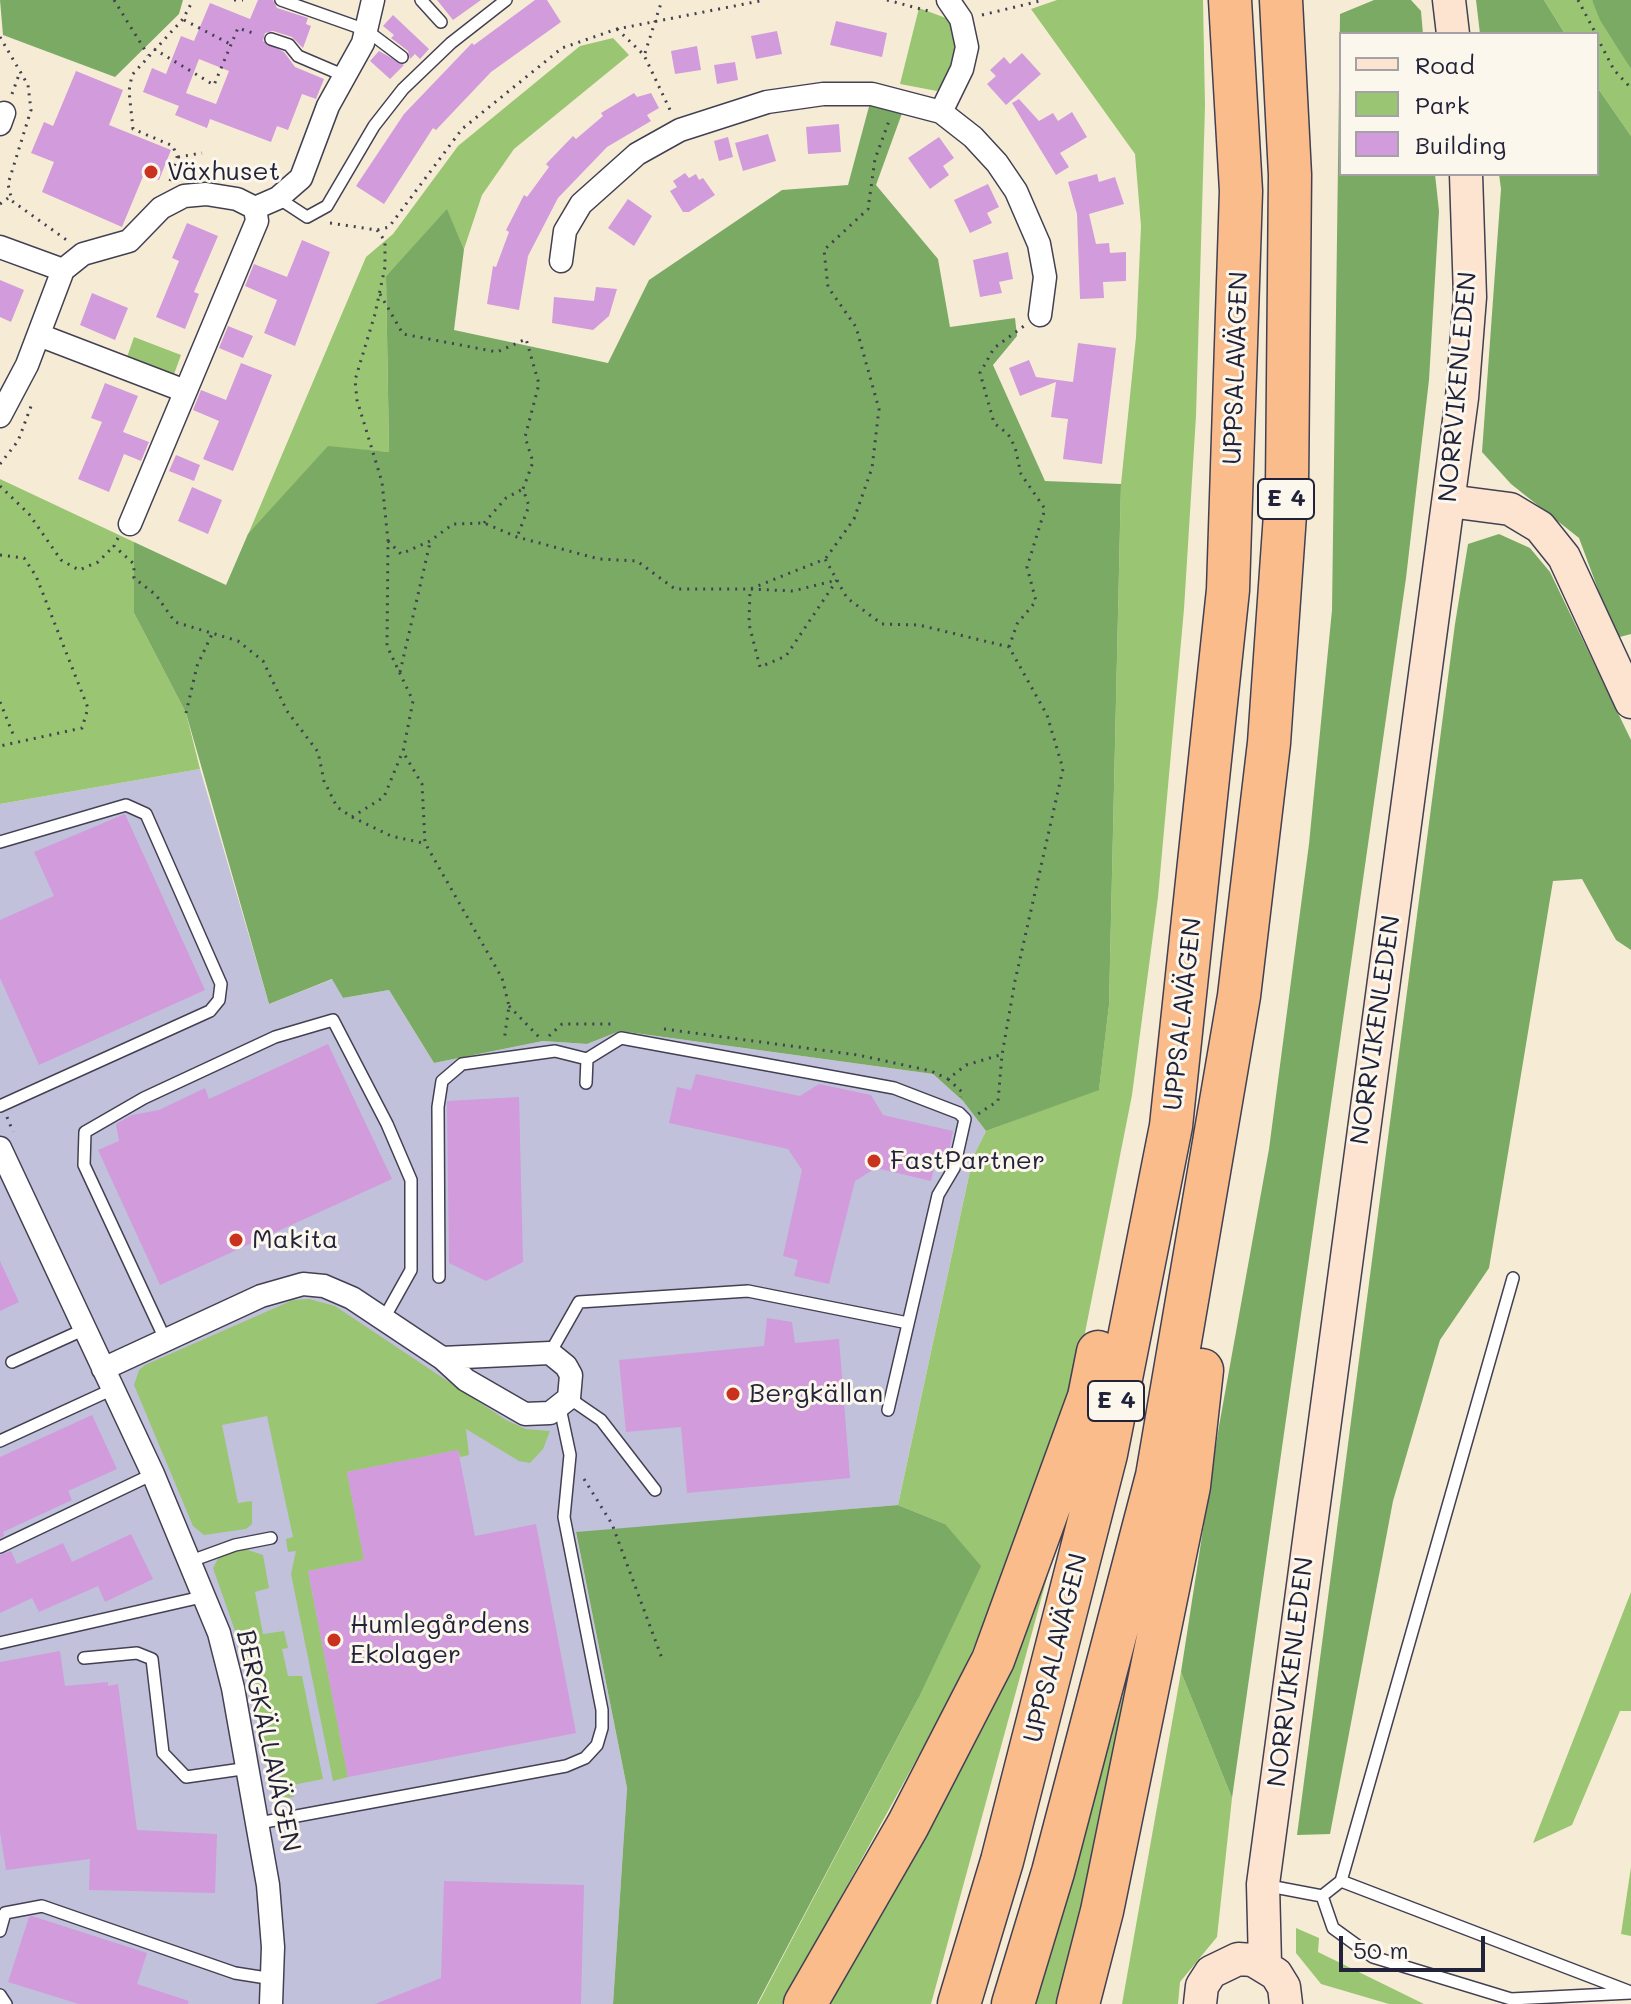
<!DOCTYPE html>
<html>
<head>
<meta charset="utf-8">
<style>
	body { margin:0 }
	#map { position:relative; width:1631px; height:2004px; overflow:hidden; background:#f6ecd6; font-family:Mali,sans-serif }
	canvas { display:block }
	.legend { position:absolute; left:1339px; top:32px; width:260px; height:144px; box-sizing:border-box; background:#fbf7ec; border:2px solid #a4a2a5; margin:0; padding:10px 14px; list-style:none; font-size:24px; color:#22223b }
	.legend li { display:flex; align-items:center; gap:16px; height:40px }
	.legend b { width:40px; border:2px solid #a4a2a5 }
	.scale { position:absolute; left:1339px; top:1936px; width:146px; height:36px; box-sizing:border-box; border:4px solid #22223b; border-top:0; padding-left:10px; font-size:24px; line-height:28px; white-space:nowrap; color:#22223b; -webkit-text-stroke:6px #fbf7ec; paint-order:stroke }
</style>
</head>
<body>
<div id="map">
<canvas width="1631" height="2004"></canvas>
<ul class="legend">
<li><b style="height:10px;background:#fde4d0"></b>Road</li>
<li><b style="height:22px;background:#9ac572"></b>Park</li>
<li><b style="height:22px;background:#d19bdc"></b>Building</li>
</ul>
<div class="scale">50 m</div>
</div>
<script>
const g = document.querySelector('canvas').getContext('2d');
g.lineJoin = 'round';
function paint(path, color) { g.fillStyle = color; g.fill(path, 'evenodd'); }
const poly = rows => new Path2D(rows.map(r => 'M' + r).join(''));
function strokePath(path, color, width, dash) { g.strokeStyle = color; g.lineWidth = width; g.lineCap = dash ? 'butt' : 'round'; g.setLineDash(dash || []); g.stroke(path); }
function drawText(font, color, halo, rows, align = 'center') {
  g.font = font + ' Mali,sans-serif'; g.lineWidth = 6; g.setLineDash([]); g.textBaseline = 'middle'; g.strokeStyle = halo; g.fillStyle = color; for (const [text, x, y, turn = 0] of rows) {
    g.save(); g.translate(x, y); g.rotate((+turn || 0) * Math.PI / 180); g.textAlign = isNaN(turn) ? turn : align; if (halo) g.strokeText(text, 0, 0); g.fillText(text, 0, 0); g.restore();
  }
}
const industrial = poly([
	[200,769,269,1004,333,979,343,998,389,990,434,1063,543,1041,587,1044,620,1031,933,1074,963,1101,986,1131,973,1157,898,1505,576,1533,627,1788,613,2004,0,2004,0,804]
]);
const green = poly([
	[1057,0,1203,0,1205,106,1196,416,1184,609,1158,897,1132,1095,1081,1353,1011,1560,959,1682,782,2004,758,2004,918,1699,945,1524,898,1505,973,1157,986,1131,1099,1089,1109,1005,1121,484,1136,337,1141,226,1135,154,1031,9],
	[1544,0,1592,0,1631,69,1631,136,1597,87,1597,34,1565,34],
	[919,8,954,21,960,45,947,81,937,91,900,84],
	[613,38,629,55,514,149,482,195,464,249,447,210,386,276,389,452,328,447,247,537,366,257,393,234,458,146,580,46],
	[134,337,181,355,173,377,126,360],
	[0,479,134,542,134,613,186,713,200,769,0,804],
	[309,1299,335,1306,506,1420,526,1429,550,1431,543,1449,530,1463,519,1461,466,1429,469,1455,460,1457,458,1450,347,1472,364,1560,308,1571,348,1777,333,1781,291,1574,296,1551,288,1552,286,1539,293,1537,267,1416,222,1425,238,1503,252,1501,252,1524,246,1529,204,1535,193,1526,134,1385,139,1370,145,1365,293,1300],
	[1061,1526,931,2004,825,2004],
	[239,1547,263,1555,269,1588,255,1592,263,1634,284,1631,288,1648,282,1649,288,1676,302,1676,323,1779,293,1785,294,1797,285,1798,270,1790,248,1668,213,1568,221,1553],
	[1163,1553,1065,2004,1036,2004],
	[1631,1592,1631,1711,1620,1711,1572,1825,1533,1843],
	[1181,1672,1232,1798,1217,1937,1180,1982,1178,2004,1122,2004],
	[1631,1867,1631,1936,1621,1934],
	[1296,1928,1319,1938,1318,1952,1424,2004,1389,2004,1321,1984,1296,1953]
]);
const forest = poly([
	[0,0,183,0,179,14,115,77,3,35],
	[1374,0,1411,0,1421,11,1423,34,1341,34,1341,174,1435,174,1439,211,1429,380,1406,578,1232,1798,1181,1672,1219,1426,1269,1149,1309,844,1332,610,1340,14],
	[1476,0,1544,0,1565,34,1480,34],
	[1592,0,1631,0,1631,69,1600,20],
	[1597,87,1631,136,1631,634,1616,638,1579,538,1511,484,1482,452,1501,189,1499,174,1597,174],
	[871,99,905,105,876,185,938,259,950,327,1015,318,1017,336,993,365,1045,481,1121,484,1109,1005,1099,1090,986,1131,963,1101,933,1074,620,1031,587,1044,543,1041,434,1063,389,990,343,998,332,979,269,1004,186,713,134,613,134,542,226,585,248,534,328,446,389,452,386,276,447,209,464,249,454,330,608,363,649,280,782,190,848,185],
	[1499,534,1530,548,1550,572,1631,740,1631,950,1616,940,1582,879,1553,881,1489,1268,1440,1340,1393,1501,1330,1834,1297,1835,1455,624,1468,544],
	[898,1505,945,1524,981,1566,918,1699,757,2004,613,2004,627,1788,576,1532]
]);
const building = poly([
	[258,0,273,0,277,8,308,18,306,24,311,26,303,48,292,37,273,31,265,33,263,41,284,52,295,67,324,79,316,99,302,94,288,130,277,126,271,142,210,119,207,128,175,115,179,106,143,92,152,68,166,74,181,36,194,41,210,3,250,19],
	[199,59,229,71,216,104,186,93],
	[437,0,481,0,453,20],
	[535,0,547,0,561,22,491,72,436,130,433,128,384,204,356,186,404,114,472,43,474,45],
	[393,15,429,49,420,59,415,54,410,59,408,51,391,38,394,35,383,26],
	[836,21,887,33,882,57,830,45],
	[777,31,782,54,756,59,751,36],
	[697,46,701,70,675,74,671,51],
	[379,51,404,65,390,79,370,61],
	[1022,53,1041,74,1006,105,987,84,996,76,990,70,1004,57,1010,64],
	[735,62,738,80,717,84,714,65],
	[76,71,123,90,109,125,171,150,159,180,144,174,122,227,42,192,54,162,31,153,44,122,53,126],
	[634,93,637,97,651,93,659,108,647,115,651,121,607,147,558,198,528,256,519,310,487,304,493,266,496,267,509,232,506,230,524,195,527,197,549,167,546,164,573,136,576,139,603,116,601,113],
	[1019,99,1039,121,1053,113,1058,121,1072,112,1087,137,1060,153,1069,167,1056,175,1012,103],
	[839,124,841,152,808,154,806,127],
	[768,134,776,161,743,171,735,143],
	[728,137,733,157,719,161,714,141],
	[939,137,954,158,943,166,949,175,930,189,908,158],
	[685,173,689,178,696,174,699,180,703,178,715,195,689,212,683,212,670,191,677,187,673,181],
	[1097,174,1099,182,1115,177,1124,204,1089,214,1096,244,1109,243,1110,253,1126,252,1126,281,1103,282,1104,298,1080,299,1077,214,1068,182],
	[988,184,999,207,987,213,992,223,970,233,954,200],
	[628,199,652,216,634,246,608,228],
	[187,223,218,236,194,292,199,294,185,329,156,317,179,261,172,258],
	[302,240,330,252,295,346,264,333,277,300,245,286,254,264,287,277],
	[1008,252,1013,279,999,282,1002,293,980,297,973,260],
	[0,280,24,290,11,322,0,317],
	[596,287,617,289,609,316,593,330,552,323,554,297,594,301],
	[92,293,128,308,115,340,80,325],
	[228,326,253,336,243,358,219,348],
	[1078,343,1116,348,1102,464,1063,459,1068,419,1051,417,1056,382,1020,396,1009,368,1029,360,1036,377,1073,382],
	[241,363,272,375,233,471,203,459,219,421,193,410,201,390,226,400],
	[105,383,138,396,123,432,149,442,141,461,124,454,109,492,78,479,102,422,91,418],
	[176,455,200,465,194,481,169,471],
	[192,487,222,500,208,534,178,521],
	[125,814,205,990,39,1065,0,978,0,920,54,896,34,852],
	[328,1044,392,1179,160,1285,98,1150,119,1141,116,1124,132,1115,159,1110,205,1088,209,1099],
	[696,1074,800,1096,819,1084,871,1095,883,1115,953,1131,946,1165,935,1164,931,1181,876,1168,855,1181,829,1284,794,1276,798,1260,783,1256,802,1170,788,1149,669,1123,677,1087,691,1090],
	[519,1097,523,1262,486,1281,449,1263,447,1101],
	[0,1261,19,1302,0,1311],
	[767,1318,792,1322,795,1343,839,1339,850,1478,687,1493,681,1427,626,1432,619,1360,764,1346],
	[92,1415,117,1469,68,1491,72,1500,3,1532,4,1536,0,1538,0,1457],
	[458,1450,475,1536,536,1524,576,1733,348,1777,308,1571,364,1560,347,1472],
	[131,1534,153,1579,105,1602,98,1586,39,1612,32,1598,0,1613,0,1555,11,1551,17,1564,63,1543,72,1562],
	[60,1651,65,1686,108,1682,108,1686,118,1684,137,1830,217,1834,215,1893,89,1890,90,1859,6,1870,0,1832,0,1662],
	[444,1881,584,1885,581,2004,375,2004,441,1978],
	[32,1916,147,1953,137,1984,189,2001,188,2004,79,2004,8,1982,29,1917]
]);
const path = poly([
	[114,0,148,55],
	[234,0,243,0],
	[887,0,932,12],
	[1578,0,1596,34],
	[982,15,1044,0],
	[184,20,230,44],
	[617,29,644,55,671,112],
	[0,37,28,85,31,110,8,184,12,201,68,241],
	[1597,37,1614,70,1631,88],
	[154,49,214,85,238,28,256,34],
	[645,53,662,0],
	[12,94,20,72],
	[178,157,202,153],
	[170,181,177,157,173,146,133,129,129,91,132,75,183,19,193,0],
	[0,204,11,196],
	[330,223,377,230,389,227,462,129,562,48,617,29,765,0],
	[377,230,385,241,385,267,375,314,355,380,357,400,382,482,388,541,387,646,413,701,403,752,422,784,425,843,502,978,509,1006,504,1041],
	[380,294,403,334,497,352,526,339,539,384,525,437,533,462,523,489,529,506,517,537],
	[0,464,18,441,33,401],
	[0,486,29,514,61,560,79,570,98,562,114,546],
	[484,523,506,498,523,489],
	[118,538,114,546,134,564,134,578,156,595,175,622,238,641,263,661,287,711,318,752,324,781,337,807,352,817,384,797,402,753],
	[388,541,401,554,430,541,453,524,484,523,517,537,599,559,637,561,675,589,750,589,825,559,847,598,882,624,919,625,1009,647,1047,715,1063,769,1015,981,1002,1055,998,1101,978,1114],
	[0,555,24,558,36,576,88,708,82,728,0,746],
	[826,558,854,519,872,468,879,409,856,327,828,287,824,250,868,209,875,159,889,121],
	[837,580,786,656,760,667,749,624,750,589,793,591,837,580],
	[1009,647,1017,624,1036,601,1027,567,1045,509,1021,474,1015,447,1008,434,994,423,980,373,994,348,1024,326],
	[400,672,430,543],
	[0,702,15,739],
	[186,713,197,666,213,632],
	[352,817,391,836,423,843],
	[509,1006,539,1037],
	[664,1029,858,1055,931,1071,948,1079,966,1065,1000,1055],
	[549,1036,562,1024,612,1024],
	[948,1079,962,1092,961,1097],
	[7,1117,13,1132],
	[584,1479,612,1524,663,1661]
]);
const lane = poly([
	[281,0,366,30,402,57],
	[421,0,441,22],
	[271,39,289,45,298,56,345,76],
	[278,198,307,217,327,206,374,126,403,89,451,43,506,0],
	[0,842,126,805,146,814,221,984,219,1000,210,1011,0,1106],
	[587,1059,621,1038,894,1088,959,1113,965,1119,954,1168,938,1195,888,1410],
	[439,1277,438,1107,442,1081,462,1064,555,1051,587,1059,586,1083],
	[165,1339,84,1165,85,1132,144,1098,275,1037,333,1020,387,1124,411,1180,411,1270,383,1320],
	[550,1353,579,1302,748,1291,908,1323],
	[12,1362,85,1329],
	[569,1398,601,1420,655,1490],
	[0,1441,113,1389],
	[0,1547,153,1474],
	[191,1561,235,1545,271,1538],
	[0,1643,206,1596],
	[84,1658,137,1653,152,1659,163,1753,186,1777,249,1768],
	[259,1823,566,1766,585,1758,597,1745,602,1728,602,1710,564,1517,570,1455,560,1408],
	[1341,1881,1513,1278],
	[1264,1885,1322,1896],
	[1322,1896,1333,1928,1373,1957,1511,1999,1631,1993],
	[1322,1896,1341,1881,1628,1991],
	[0,1931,5,1913,42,1906,235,1973,273,1979],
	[0,1995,6,2004]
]);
const street = poly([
	[941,112,962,69,967,47,961,19,948,0],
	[0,124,4,113],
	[255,208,278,198,301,178,328,106,363,43,373,0],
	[0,247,63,270],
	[561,261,565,231,581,204,637,154,680,130,767,102,823,94,872,94,941,112,973,137,997,163,1016,191,1039,244,1045,277,1040,315],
	[39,335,185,391],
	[0,416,27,365,63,270,83,254,129,241,161,208,184,196,206,194,237,199,255,208,257,221,130,524],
	[0,1148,153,1474,219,1633,233,1688,268,1885,273,1947,271,2004],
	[103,1369,261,1296,303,1284,324,1286,352,1298,442,1358,466,1380,525,1414,550,1413,569,1398,571,1375,566,1366,550,1353,442,1358]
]);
const secondary = poly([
	[1449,0,1453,34],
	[1449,501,1510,509,1540,527,1564,557,1631,702],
	[1265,1964,1263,1884,1462,398,1470,297,1466,174],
	[1200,2004,1202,1986,1211,1972,1238,1959,1253,1960,1276,1974,1284,1987,1286,2004]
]);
const highway = poly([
	[805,2004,908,1825,993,1660,1089,1397,1098,1352],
	[959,2004,1002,1861,1106,1454,1171,1126,1228,590,1241,191,1230,0],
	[1013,2004,1053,1872,1157,1476,1239,996,1269,743,1287,486,1290,175,1281,0],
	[1078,2004,1102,1911,1189,1486,1202,1370]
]);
const markers = [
	[151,172,8,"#c8321e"],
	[874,1161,8,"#c8321e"],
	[236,1240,8,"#c8321e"],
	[733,1394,8,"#c8321e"],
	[334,1640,8,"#c8321e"]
];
const shields = [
	[1286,499,56],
	[1116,1401,56]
];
const shieldNames = [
	["E 4",1286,499],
	["E 4",1116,1401]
];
const poiNames = [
	["Växhuset",167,172],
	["FastPartner",890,1161],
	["Makita",252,1240],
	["Bergkällan",749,1394],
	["Humlegårdens",350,1625],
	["Ekolager",350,1655]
];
const streetNames = [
	["UPPSALAVÄGEN",1236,368,-88],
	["NORRVIKENLEDEN",1458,387,-85],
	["UPPSALAVÄGEN",1183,1014,-84],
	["NORRVIKENLEDEN",1376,1030,-82],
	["UPPSALAVÄGEN",1056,1648,-76],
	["NORRVIKENLEDEN",1291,1672,-83],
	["BERGKÄLLAVÄGEN",268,1741,78]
];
paint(industrial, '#c2c1dc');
paint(green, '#9ac572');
paint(forest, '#7baa64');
paint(building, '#d19bdc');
strokePath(lane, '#424052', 14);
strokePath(street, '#424052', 25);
strokePath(secondary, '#424052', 35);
strokePath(highway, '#424052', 45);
strokePath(path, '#424052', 3, [2, 6]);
strokePath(lane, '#fff', 11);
strokePath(street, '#fff', 22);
strokePath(secondary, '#fde4d0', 32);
strokePath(highway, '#f9bc8a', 42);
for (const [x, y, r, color] of markers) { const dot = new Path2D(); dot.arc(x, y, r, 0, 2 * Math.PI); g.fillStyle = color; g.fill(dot); strokePath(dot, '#fbf7ec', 3); }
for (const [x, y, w] of shields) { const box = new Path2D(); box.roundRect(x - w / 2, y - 20, w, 40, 6); g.fillStyle = '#fbf7ec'; g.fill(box); strokePath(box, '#22223b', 2); }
drawText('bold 24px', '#22223b', null, shieldNames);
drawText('26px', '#22223b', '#fbf7ec', poiNames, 'left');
drawText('26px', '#22223b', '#fbf7ec', streetNames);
</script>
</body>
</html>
